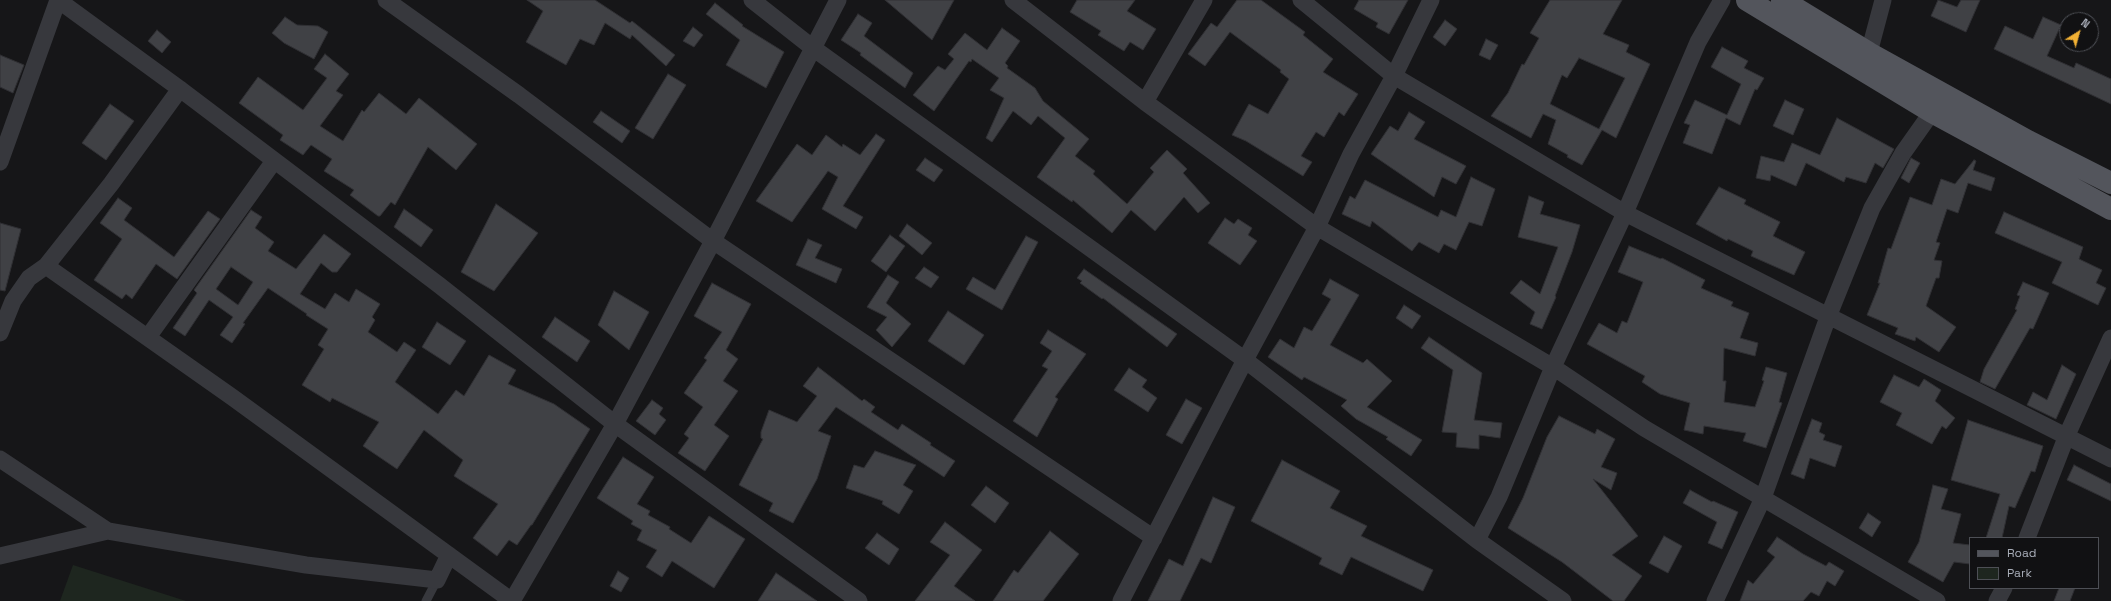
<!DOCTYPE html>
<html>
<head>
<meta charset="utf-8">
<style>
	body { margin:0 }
	#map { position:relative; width:2111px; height:601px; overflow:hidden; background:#161618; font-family:"Space Grotesk",sans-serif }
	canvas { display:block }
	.legend { position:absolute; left:1969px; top:537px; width:130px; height:52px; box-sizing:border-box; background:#111113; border:1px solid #4d4f55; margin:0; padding:5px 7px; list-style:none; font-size:12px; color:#a8adb8 }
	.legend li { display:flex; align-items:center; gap:8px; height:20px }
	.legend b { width:20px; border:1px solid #4d4f55 }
	.north { position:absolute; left:2059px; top:12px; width:40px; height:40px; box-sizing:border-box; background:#111113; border:1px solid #4d4f55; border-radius:50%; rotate:37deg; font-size:11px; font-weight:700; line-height:16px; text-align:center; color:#a8adb8 }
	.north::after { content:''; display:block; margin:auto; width:14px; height:18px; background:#f2b134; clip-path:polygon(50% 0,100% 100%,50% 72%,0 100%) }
</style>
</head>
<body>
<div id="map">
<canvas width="2111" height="601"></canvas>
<ul class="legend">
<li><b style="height:5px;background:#53555c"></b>Road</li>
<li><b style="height:11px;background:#1e261f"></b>Park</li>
</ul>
<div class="north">N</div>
</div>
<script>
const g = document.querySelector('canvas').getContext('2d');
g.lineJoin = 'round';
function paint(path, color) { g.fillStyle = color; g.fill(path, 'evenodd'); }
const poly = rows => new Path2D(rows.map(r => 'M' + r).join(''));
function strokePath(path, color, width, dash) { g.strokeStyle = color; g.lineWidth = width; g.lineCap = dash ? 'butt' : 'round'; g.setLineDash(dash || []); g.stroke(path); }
const green = poly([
	[73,565,186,601,60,601]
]);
const building = poly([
	[527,0,595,0,630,23,632,21,675,55,666,66,632,35,630,39,605,23,594,45,580,39,566,65,526,42,543,11,527,0],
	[885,0,954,0,932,40,885,0],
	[1077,0,1135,0,1127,11,1156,29,1143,50,1130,42,1124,51,1098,35,1101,31,1070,12,1077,0],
	[1237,0,1261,0,1305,32,1303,35,1333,59,1323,72,1358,94,1344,116,1339,112,1324,137,1316,132,1301,156,1312,162,1303,176,1246,141,1232,135,1249,104,1268,114,1289,79,1280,72,1281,70,1230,32,1205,66,1188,54,1211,23,1217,27,1237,0],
	[1359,0,1408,0,1389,34,1376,27,1378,23,1354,9,1359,0],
	[1550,0,1622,0,1603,34,1629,45,1626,52,1650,64,1616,138,1602,130,1582,165,1567,157,1568,155,1548,144,1556,120,1543,114,1531,138,1491,116,1508,93,1522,64,1524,65,1539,38,1530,33,1550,0],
	[1579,58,1625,78,1599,129,1550,104,1562,75,1567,78,1579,58],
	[1938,0,1957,7,1961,0,1980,0,1966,32,1931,16,1938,0],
	[715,3,743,25,742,26,784,52,766,88,726,65,740,40,706,14,715,3],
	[858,14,872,23,864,36,913,73,905,88,860,55,861,53,841,40,858,14],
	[285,17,297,25,318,26,328,32,314,59,284,43,272,33,285,17],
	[2043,17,2061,25,2047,56,2074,68,2076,63,2111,79,2111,104,1994,49,2005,26,2033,39,2043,17],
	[1445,20,1457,29,1445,46,1433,37,1445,20],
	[693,27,703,35,694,47,683,41,693,27],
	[1002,28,1020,41,1005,63,1008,66,1007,68,1035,88,1043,101,1089,139,1075,156,1095,171,1093,174,1127,204,1154,172,1150,168,1167,150,1187,169,1183,173,1210,203,1198,213,1184,197,1155,231,1131,210,1112,233,1073,200,1072,202,1037,177,1065,138,1038,116,1031,125,1013,111,992,142,986,138,1004,98,990,90,999,78,972,59,971,62,969,61,934,111,913,95,938,66,945,70,954,59,948,54,965,33,987,50,1002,28],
	[157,30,171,42,162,53,148,41,157,30],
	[1486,39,1498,45,1490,60,1479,55,1486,39],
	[1722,47,1748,61,1744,68,1764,78,1757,90,1755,89,1740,125,1726,118,1712,154,1683,143,1690,125,1684,123,1695,100,1727,115,1741,84,1711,67,1722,47],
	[325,54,349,74,336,91,343,95,320,126,343,141,362,110,364,112,379,93,406,114,419,98,477,144,456,170,428,147,395,205,391,202,380,216,378,216,350,195,354,190,324,171,332,159,311,145,303,155,280,140,283,135,239,103,258,77,303,110,327,78,314,69,325,54],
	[0,55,24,65,13,93,0,87,0,55],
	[668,74,686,85,653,139,635,128,668,74],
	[1785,100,1804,109,1793,135,1773,126,1785,100],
	[110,104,134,121,106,160,82,143,110,104],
	[601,111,630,131,622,143,593,122,601,111],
	[1409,112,1425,122,1414,139,1466,166,1456,184,1442,177,1434,197,1371,154,1390,126,1398,131,1409,112],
	[1837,118,1894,149,1883,168,1875,163,1866,183,1846,177,1844,182,1806,163,1796,186,1771,175,1770,181,1756,178,1761,156,1784,162,1792,143,1820,155,1837,118],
	[876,134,885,140,843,206,863,217,856,229,822,209,838,177,828,171,792,222,756,201,797,144,812,155,826,135,842,147,843,144,860,155,876,134],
	[925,158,943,170,934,182,916,170,925,158],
	[1911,158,1920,163,1909,183,1901,178,1911,158],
	[1974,160,1976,161,1973,170,1995,178,1991,191,1968,183,1958,213,1947,209,1936,242,1940,243,1934,260,1942,261,1939,278,1936,278,1926,306,1956,327,1939,352,1916,337,1915,341,1895,334,1898,328,1867,315,1880,283,1878,283,1888,248,1891,249,1910,197,1932,205,1941,179,1955,184,1974,160],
	[1471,177,1495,189,1482,226,1469,222,1456,250,1444,244,1439,253,1419,242,1412,251,1372,221,1370,227,1342,214,1350,196,1355,199,1365,180,1438,217,1441,210,1456,217,1471,177],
	[1719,187,1746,200,1744,204,1780,222,1773,236,1805,252,1794,275,1751,256,1753,251,1728,239,1727,241,1696,224,1719,187],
	[1529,196,1544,202,1540,214,1580,225,1572,252,1555,296,1556,297,1542,329,1530,324,1535,312,1510,293,1521,280,1540,294,1558,247,1518,237,1529,196],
	[118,198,132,208,124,220,174,257,208,211,220,219,177,279,156,264,132,299,126,294,122,299,94,280,122,239,100,223,118,198],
	[496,204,538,233,494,291,461,272,496,204],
	[404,209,433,230,421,247,394,227,404,209],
	[251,210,262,217,255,228,274,242,268,251,296,269,324,234,351,254,337,272,332,272,321,263,300,294,325,309,335,293,349,302,356,289,380,304,372,317,375,320,368,332,397,352,404,342,416,350,395,382,438,414,456,390,464,396,489,355,516,370,508,384,554,404,590,429,532,525,531,525,517,545,509,540,497,556,473,538,498,504,454,476,463,460,424,430,397,469,363,446,379,422,332,398,330,402,302,385,324,349,318,345,328,329,306,315,307,314,268,288,243,323,245,324,232,343,220,335,233,317,209,300,185,336,173,328,197,293,194,290,251,210],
	[231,267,253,282,238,305,216,289,231,267],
	[2004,212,2083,247,2079,259,2102,270,2096,283,2106,288,2098,305,2052,283,2062,262,1995,233,2004,212],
	[1225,218,1234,224,1238,219,1252,228,1248,235,1257,241,1240,265,1208,243,1225,218],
	[0,223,21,229,5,291,0,290,0,223],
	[907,224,932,243,922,255,899,236,907,224],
	[890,235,905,246,886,272,871,261,890,235],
	[1026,236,1038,242,1002,310,966,289,973,277,995,290,1026,236],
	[808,239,822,245,815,258,842,269,836,283,796,265,808,239],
	[1629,246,1661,259,1662,258,1705,280,1701,288,1733,302,1731,306,1749,313,1740,338,1758,343,1755,356,1724,348,1723,381,1726,381,1724,402,1755,407,1764,381,1762,380,1766,367,1787,373,1779,402,1782,403,1766,448,1743,441,1746,433,1704,426,1703,434,1684,430,1690,403,1660,394,1642,382,1645,376,1587,344,1599,323,1617,333,1622,321,1627,323,1643,282,1618,272,1629,246],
	[924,267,939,277,931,288,915,278,924,267],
	[1084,269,1177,334,1167,347,1103,298,1102,299,1080,283,1082,281,1077,278,1084,269],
	[888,275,899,282,886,303,911,324,892,347,876,330,887,317,867,307,888,275],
	[1330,279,1359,295,1330,345,1363,363,1367,359,1392,381,1367,407,1422,440,1411,456,1386,439,1388,437,1356,419,1341,406,1347,400,1304,377,1302,380,1268,357,1280,339,1294,348,1304,327,1312,331,1331,299,1322,294,1330,279],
	[2023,282,2049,293,2033,329,2030,328,1995,389,1980,382,1984,369,2017,310,2015,309,2020,296,2017,295,2023,282],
	[712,283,751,304,726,350,738,359,723,381,738,391,714,425,729,436,705,471,678,453,689,438,684,434,703,407,684,393,707,360,704,358,722,332,694,316,712,283],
	[614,291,649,312,629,350,598,325,614,291],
	[1404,305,1421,316,1412,329,1396,318,1404,305],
	[948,311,984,335,964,365,928,341,948,311],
	[555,317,590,341,577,362,542,337,555,317],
	[437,322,466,341,450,365,422,347,437,322],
	[1048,330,1086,354,1055,397,1058,399,1037,437,1013,421,1048,369,1042,366,1052,351,1040,343,1048,330],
	[1429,337,1482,373,1474,420,1502,423,1500,438,1479,435,1479,449,1456,447,1457,433,1442,432,1453,370,1421,348,1429,337],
	[2062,365,2076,374,2056,419,2027,405,2033,392,2047,400,2062,365],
	[818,367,862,401,864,399,875,407,871,412,898,430,902,424,931,443,930,445,955,461,944,477,836,407,818,431,831,436,817,479,793,523,769,511,773,503,739,485,763,439,761,438,761,432,769,410,797,422,817,396,803,386,818,367],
	[1129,368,1147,380,1142,387,1157,398,1148,412,1114,390,1129,368],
	[1894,375,1919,387,1924,379,1941,390,1935,401,1955,418,1946,429,1942,426,1932,444,1896,425,1902,413,1880,402,1894,375],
	[1186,399,1202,408,1182,444,1166,435,1186,399],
	[652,400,663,408,659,414,666,420,655,435,636,421,652,400],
	[1559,416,1595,434,1597,429,1615,439,1601,467,1617,473,1611,490,1593,479,1638,536,1612,555,1642,576,1624,601,1613,601,1562,562,1508,528,1523,498,1547,437,1559,416],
	[1812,419,1822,423,1819,432,1825,435,1823,440,1842,446,1835,467,1810,458,1804,479,1791,474,1812,419],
	[1968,420,2043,446,2035,472,2031,471,2015,508,2009,506,2002,538,1986,538,2000,494,1951,480,1968,420],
	[875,451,916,465,903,485,913,491,899,514,882,504,883,501,846,488,854,465,864,468,875,451],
	[623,457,654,477,637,504,650,511,648,515,670,527,669,529,691,543,709,516,745,539,714,588,672,561,662,577,646,567,657,550,637,540,642,530,631,524,633,521,597,498,623,457],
	[1282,460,1340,491,1330,508,1367,526,1361,536,1433,570,1423,591,1351,557,1342,575,1319,564,1322,558,1251,521,1282,460],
	[2074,465,2111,484,2111,501,2067,480,2074,465],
	[1933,485,1948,489,1941,509,1961,514,1953,543,1970,545,1970,564,1954,562,1943,582,1908,562,1919,542,1933,485],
	[986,486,1009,503,995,523,971,505,986,486],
	[1690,490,1712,502,1713,501,1738,512,1722,549,1708,543,1717,522,1683,503,1690,490],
	[1213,497,1235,507,1211,563,1201,558,1180,601,1148,601,1169,559,1183,566,1213,497],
	[1868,513,1881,522,1872,537,1859,528,1868,513],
	[945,522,982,550,954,586,975,601,915,601,950,555,930,542,945,522],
	[1050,531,1079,554,1043,601,993,601,1014,570,1018,573,1050,531],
	[877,533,899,549,889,565,865,548,877,533],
	[1664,536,1682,546,1668,573,1649,563,1664,536],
	[1777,537,1803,554,1826,566,1829,562,1844,571,1835,586,1827,581,1819,596,1811,592,1803,601,1740,601,1748,580,1753,584,1775,557,1767,551,1777,537],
	[618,571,629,578,621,592,610,586,618,571],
	[776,573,817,601,758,601,776,573],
	[2059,588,2075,588,2070,601,2054,601,2059,588]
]);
const service = poly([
	[426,601,437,580]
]);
const minor = poly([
	[58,0,180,89,439,285,615,424,859,601],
	[386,0,519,95,713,241,1154,538],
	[752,0,813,48,1245,360,1121,601],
	[1013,0,1145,102,1317,227,1553,367,1644,428,1937,601],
	[1301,0,1394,76,1625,213,2111,459],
	[1431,0,1394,76,1351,154,1317,227,1245,360,1477,540,1563,601],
	[1866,64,1883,0],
	[1145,102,1204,0],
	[0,162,58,0],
	[46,266,232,397,512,601],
	[0,333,13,301,29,278,46,266,111,184,180,89],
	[148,337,274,161],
	[0,459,108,531,306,565,437,580,449,555],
	[2027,538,2067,435,2111,338],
	[1477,540,1499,497,1553,367,1625,213,1698,42,1722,0],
	[0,556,108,531],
	[512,601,615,424,713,241,838,0],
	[1715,601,1763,498,1828,317,1872,208,1903,153,1932,112],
	[1997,601,2004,588]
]);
const primary = poly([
	[1747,0,1932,112,2111,209],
	[1782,0,1869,53,2028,141,2111,183]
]);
paint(green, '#1e261f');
paint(building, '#404145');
strokePath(building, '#303034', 1);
strokePath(service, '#37383d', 9);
strokePath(minor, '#37383d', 17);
strokePath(primary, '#53555c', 22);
</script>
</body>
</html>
